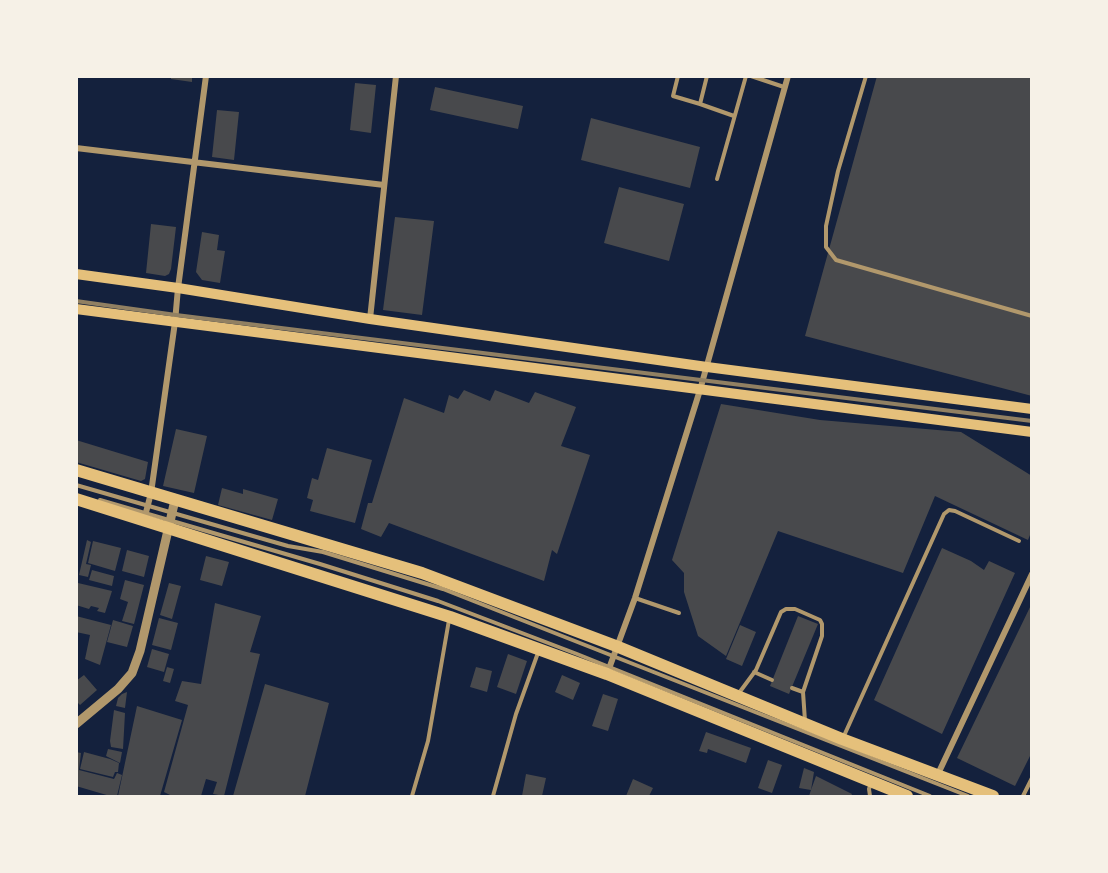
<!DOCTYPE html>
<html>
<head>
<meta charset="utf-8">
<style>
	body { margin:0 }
	#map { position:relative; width:1108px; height:873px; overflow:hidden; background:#14213d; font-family:"Work Sans",sans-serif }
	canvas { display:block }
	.frame { position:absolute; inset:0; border:78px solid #f6f1e7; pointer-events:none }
</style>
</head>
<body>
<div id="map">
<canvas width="1108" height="873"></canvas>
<div class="frame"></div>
</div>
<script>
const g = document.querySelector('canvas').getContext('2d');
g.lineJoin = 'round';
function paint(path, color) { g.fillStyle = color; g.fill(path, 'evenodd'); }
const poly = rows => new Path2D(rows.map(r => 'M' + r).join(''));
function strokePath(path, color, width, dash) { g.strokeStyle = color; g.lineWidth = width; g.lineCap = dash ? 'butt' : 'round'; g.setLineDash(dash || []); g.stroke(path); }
const building = poly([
	[171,76,192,76,192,82,171,79],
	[877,76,1032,76,1032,396,805,336],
	[355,83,376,85,371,133,350,130],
	[435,87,523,106,518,129,430,110],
	[217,110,239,112,234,160,212,157],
	[591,118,700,147,690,188,581,160],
	[619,187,684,204,669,261,604,243],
	[395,217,434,221,422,315,383,310],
	[151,224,176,227,171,269,169,274,165,276,146,273],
	[202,232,219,235,217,250,225,251,220,283,202,280,196,272],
	[464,390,490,401,495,390,529,403,535,392,576,407,561,446,590,455,557,554,552,550,544,581,389,523,381,537,361,529,368,503,372,503,404,398,444,413,449,395,458,399],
	[721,404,820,420,961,432,1032,476,1032,530,1028,540,935,496,903,573,778,531,726,656,698,636,684,592,684,573,672,560],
	[176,429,207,436,194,493,163,486],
	[76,440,148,462,145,479,141,481,76,462],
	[327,448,372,460,355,523,310,511,313,500,307,498,312,478,318,480],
	[222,488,243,494,243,489,278,499,272,520,218,505],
	[87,540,91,542,86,564,91,565,88,577,79,575],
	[93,541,121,548,115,571,88,563],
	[942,548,971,561,984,570,989,561,1015,573,942,734,874,700],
	[127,550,149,556,144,577,122,571],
	[206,556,229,562,222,586,200,580],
	[92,570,114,576,112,586,89,580],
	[125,580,144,585,134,624,122,621,128,602,120,599],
	[78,583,112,591,105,613,97,611,99,608,91,606,89,609,76,605],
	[169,583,181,586,172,619,160,615],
	[215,603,261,616,250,652,260,654,224,796,213,794,217,782,206,779,201,796,172,796,164,792,188,705,175,701,182,681,201,684],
	[1032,603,1032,752,1015,786,957,758],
	[76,616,111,625,100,665,85,659,90,635,76,632],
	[798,616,818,624,789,694,770,686],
	[159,618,178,623,171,650,152,645],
	[113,620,133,626,127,647,107,642],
	[740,625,756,632,742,666,726,659],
	[152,649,169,654,164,672,147,667],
	[508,654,527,661,516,694,497,687],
	[167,667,174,669,170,683,163,681],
	[476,667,492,671,487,692,470,687],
	[84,675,97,690,80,705,76,701,76,681],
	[562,675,580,683,573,700,555,692],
	[265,684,329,703,305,796,233,796],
	[127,692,125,708,116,706,118,698,122,694],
	[603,694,618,699,608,731,592,726],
	[137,706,182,720,160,796,118,796],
	[114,710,125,713,123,749,111,747,110,741],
	[706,732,751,748,746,763,708,749,707,753,699,751],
	[108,749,122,752,120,763,106,756],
	[76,752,81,753,79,770,114,779,117,773,122,775,117,796,110,796,76,786],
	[84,752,110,759,119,763,118,772,115,772,113,777,80,769],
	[768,760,782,765,772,793,758,788],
	[804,768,814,772,811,790,816,776,852,794,851,796,809,796,811,790,799,788],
	[526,774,546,778,542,796,522,796],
	[633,779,653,788,649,796,626,796]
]);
const service = poly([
	[678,76,673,96,700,104],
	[707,76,700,104,734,116],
	[751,76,784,87],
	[866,76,838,171,826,226,826,247,836,260,1032,316],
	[717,179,746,76],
	[76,485,246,534,288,546,323,552,443,589,968,796],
	[100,500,320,564,438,601,577,654,930,796],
	[635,598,679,613],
	[754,672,772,680],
	[792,688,803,692],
	[739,693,756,670,781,612,786,609,795,609,820,620,822,624,822,636,803,692,805,721],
	[843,738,944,514,949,510,955,511,1019,541],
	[412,796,428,741,449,620],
	[493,796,516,714,539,650],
	[870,796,869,789,871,783],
	[1023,796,1032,778]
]);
const minor = poly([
	[76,148,384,185],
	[370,319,396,76],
	[144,520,151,493,175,322,178,288,206,76],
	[607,674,635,598,700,390,788,76],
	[938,774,1032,574]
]);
const tertiary = poly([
	[76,724,118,689,132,673,140,651,175,500]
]);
const secondary = poly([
	[76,274,178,288,370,319,707,367,1032,409],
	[76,309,1032,432]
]);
const primary = poly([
	[76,470,422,573,616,646,842,739,993,796],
	[76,499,450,617,607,674,907,796]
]);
const rail = poly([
	[76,301,176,315,1032,421]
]);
paint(building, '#48494c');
strokePath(service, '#b1986c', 4);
strokePath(minor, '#b1986c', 6);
strokePath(tertiary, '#b1986c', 9);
strokePath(secondary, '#e5c07b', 10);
strokePath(primary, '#e5c07b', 12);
strokePath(rail, '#918062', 4);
</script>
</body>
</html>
